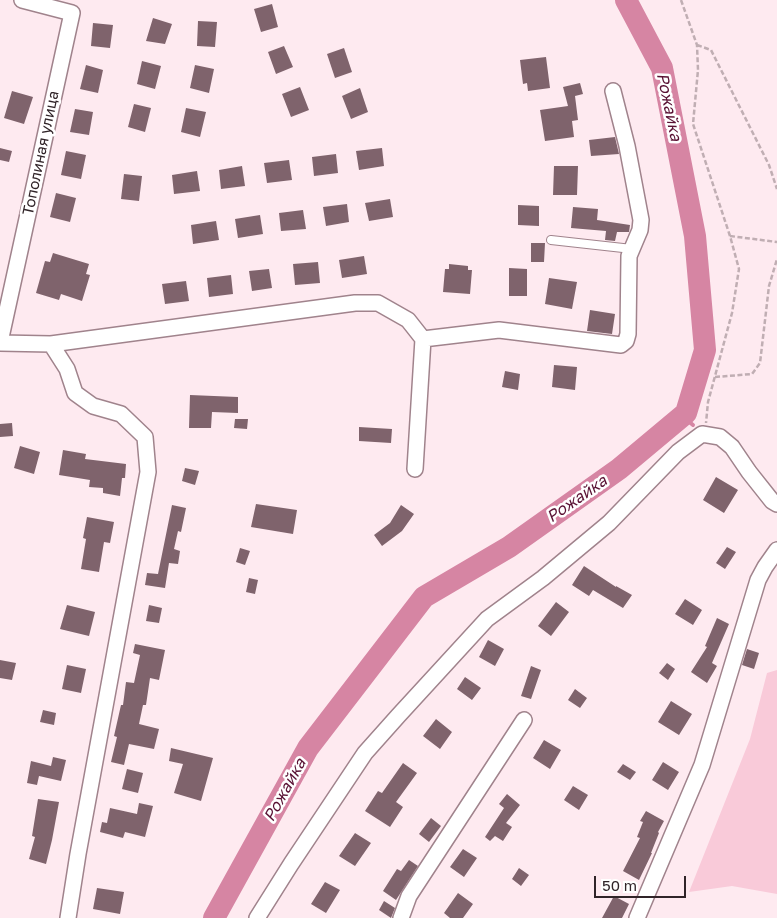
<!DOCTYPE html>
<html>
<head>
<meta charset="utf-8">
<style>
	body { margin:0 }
	#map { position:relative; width:777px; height:918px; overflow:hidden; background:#feeaf0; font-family:"Golos Text",sans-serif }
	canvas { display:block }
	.scale { position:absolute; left:594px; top:876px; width:92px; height:22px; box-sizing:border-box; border:2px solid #302428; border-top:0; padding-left:6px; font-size:15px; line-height:18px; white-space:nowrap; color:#302428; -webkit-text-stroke:4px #fff; paint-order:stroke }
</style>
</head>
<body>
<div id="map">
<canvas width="777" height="918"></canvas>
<div class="scale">50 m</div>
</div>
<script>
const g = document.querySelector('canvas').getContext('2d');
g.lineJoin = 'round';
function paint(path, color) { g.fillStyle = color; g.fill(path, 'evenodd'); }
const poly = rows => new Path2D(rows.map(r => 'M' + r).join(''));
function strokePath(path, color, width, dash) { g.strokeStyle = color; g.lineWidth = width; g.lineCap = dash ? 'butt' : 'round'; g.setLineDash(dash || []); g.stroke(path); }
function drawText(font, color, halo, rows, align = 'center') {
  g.font = font + ' "Golos Text",sans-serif'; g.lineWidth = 5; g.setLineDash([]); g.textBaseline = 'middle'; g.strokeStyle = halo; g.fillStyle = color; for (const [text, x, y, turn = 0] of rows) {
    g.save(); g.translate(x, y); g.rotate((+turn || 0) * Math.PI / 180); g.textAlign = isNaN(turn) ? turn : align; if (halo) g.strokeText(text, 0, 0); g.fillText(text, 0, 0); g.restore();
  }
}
const green = poly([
	[777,670,777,894,732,886,689,892,750,739,767,673]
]);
const stream = poly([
	[686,413,687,420,693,425]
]);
const river = poly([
	[214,918,308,748,424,597,509,547,619,469,686,413,705,350,695,236,662,68,626,0]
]);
const building = poly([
	[272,4,278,27,261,32,254,9],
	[153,18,172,24,165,44,146,41],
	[198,21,217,22,215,47,197,46],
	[93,23,113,25,110,48,91,46],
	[284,46,293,67,276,74,268,52],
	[344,48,352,72,335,78,327,54],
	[546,57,550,88,528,91,527,83,523,84,520,60],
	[142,61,161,66,155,89,137,84],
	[86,65,103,70,98,93,80,89],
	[195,65,214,69,209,93,190,88],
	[580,83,583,94,575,96,578,120,572,121,574,137,545,141,540,110,568,106,563,87],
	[300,87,309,110,291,117,282,94],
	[360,88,368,112,351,119,342,96],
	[12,91,33,97,24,124,4,118],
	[134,104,151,108,145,132,128,127],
	[186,108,206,112,200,137,181,132],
	[75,109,93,112,89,135,70,132],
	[615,137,619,154,591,156,589,140],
	[0,148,12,151,9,162,0,160],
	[382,148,384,166,359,170,356,151],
	[66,151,86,155,81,179,61,175],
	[336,154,338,173,314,176,312,157],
	[289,160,292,180,267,183,264,163],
	[242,166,245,186,221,189,219,170],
	[554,166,578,166,577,195,553,195],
	[197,171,200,191,174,194,172,175],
	[124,174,142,176,139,201,121,199],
	[56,193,76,198,70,222,50,217],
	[390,199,393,217,369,221,365,203],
	[347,204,349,222,326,226,323,207],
	[518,205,539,206,539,226,518,225],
	[573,207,598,209,597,220,630,225,629,232,617,232,615,241,605,240,606,231,571,228],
	[303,210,306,229,281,231,279,213],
	[260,215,263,234,238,238,235,219],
	[216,221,219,240,193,244,191,225],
	[531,243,545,243,544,262,531,262],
	[53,253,89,264,86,274,90,275,82,301,61,294,59,300,36,293,45,261,50,262],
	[364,256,367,274,342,278,339,260],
	[318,262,320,283,295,285,293,264],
	[449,264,468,266,468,270,472,270,470,294,443,292,445,269,449,269],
	[509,268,527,269,527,296,509,296],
	[269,269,272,288,252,291,249,271],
	[231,275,233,294,209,297,207,278],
	[549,278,577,282,572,309,545,304],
	[186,281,189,301,165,304,162,284],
	[590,310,615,314,612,334,587,331],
	[554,365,577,367,575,390,552,387],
	[505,371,520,374,518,390,502,387],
	[190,395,238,397,238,413,212,412,211,428,189,428],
	[235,419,248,419,247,429,234,428],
	[12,423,13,436,0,437,0,424],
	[359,427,392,429,391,443,359,441],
	[20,446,40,452,34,474,14,468],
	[63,450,86,454,85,459,126,464,125,478,122,478,120,496,103,493,103,488,89,487,90,480,59,475],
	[185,468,199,471,195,485,182,481],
	[716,477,738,490,724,513,703,500],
	[256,504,297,510,293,534,251,527],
	[172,505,186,508,181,532,178,531,174,549,180,551,178,564,169,563,165,588,145,585,147,573,158,574],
	[401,505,414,514,402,531,382,546,374,535,390,523],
	[87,517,114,522,110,543,104,542,99,572,81,569,86,539,83,538],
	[727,547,736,552,725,569,716,563],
	[240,548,250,551,245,565,236,562],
	[584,566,616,587,616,586,632,595,623,608,593,590,589,596,572,585],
	[249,578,258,580,255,594,246,592],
	[685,599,702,610,693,625,675,614],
	[556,602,569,612,551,636,538,626],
	[67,605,95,612,89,636,60,629],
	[149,605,162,608,159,623,146,621],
	[717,618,729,624,712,663,717,666,707,683,691,672,707,647,705,646],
	[488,640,504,649,495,666,479,657],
	[135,644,165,650,159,680,150,678,146,705,143,705,139,724,159,729,154,749,129,744,124,765,111,762,117,737,114,736,121,705,123,705,126,682,134,683,140,655,133,653],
	[747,649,759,653,754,669,742,665],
	[0,660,16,663,12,680,0,678],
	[667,663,675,669,668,680,659,673],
	[67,665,86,669,81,693,62,689],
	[531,666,541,670,531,699,521,696],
	[465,677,481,688,472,700,457,689],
	[575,689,587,698,580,708,568,700],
	[671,701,692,714,679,735,658,722],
	[43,710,56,713,54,725,40,722],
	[436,719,452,732,440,749,423,736],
	[544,740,561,750,550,769,533,758],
	[171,748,213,758,201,801,174,793,183,764,169,761],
	[53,757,66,760,61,781,39,776,37,785,27,783,31,761,51,766],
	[663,762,679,772,668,790,652,780],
	[403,763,417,773,396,802,403,807,390,827,365,811,378,791,382,793],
	[623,764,636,772,630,780,617,772],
	[127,769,143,773,138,793,122,789],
	[573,786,588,795,579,810,564,800],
	[507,794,520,805,506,823,512,827,503,841,495,836,490,841,485,837,504,808,499,804],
	[38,799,59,802,52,840,46,864,29,859,35,837,32,836],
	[139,803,153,806,145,837,125,832,123,838,100,832,102,822,107,823,110,808,137,814],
	[646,811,664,821,658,832,659,833,651,853,652,853,639,880,623,871,640,838,637,837,643,822,640,821],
	[431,818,441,826,429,842,419,834],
	[355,833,371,843,355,866,339,856],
	[463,849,477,858,464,877,450,867],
	[409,860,418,866,396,900,383,891,397,869,401,871],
	[519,868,529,875,521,886,512,879],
	[325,882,340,890,326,913,311,904],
	[97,888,124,892,120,914,93,909],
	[458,893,473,904,463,918,450,918,444,913],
	[614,896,629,904,622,918,602,918],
	[384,901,395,908,391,918,379,910]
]);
const path = poly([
	[681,0,697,45,698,70,693,124,730,236,739,269,732,313,708,402,706,423],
	[697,45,711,50,769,165,777,189],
	[730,236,777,242],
	[715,377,752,374,760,363,769,286,777,259]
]);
const service = poly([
	[551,240,632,249]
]);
const minor = poly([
	[423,339,499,330,621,345,626,341,628,334,629,256,640,230,641,220,627,146,613,91],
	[0,342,72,13,22,0],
	[0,343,51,344,355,303,378,303,408,320,423,339,415,469],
	[51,344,67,369,75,393,93,406,121,414,145,437,148,472,78,854,68,918],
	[257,918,291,864,365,753,398,716,487,619,543,578,609,523,678,452,702,434,720,437,732,447,749,472,772,501,777,504],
	[401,918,409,896,524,720],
	[637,918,702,765,758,580,765,567,777,550]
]);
const streetNames = [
	["Тополиная улица",41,153,-78]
];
const waterNames = [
	["Рожайка",669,107,78],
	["Рожайка",577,499,-35],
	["Рожайка",285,790,-61]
];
paint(green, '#f9cad9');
strokePath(stream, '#d685a3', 4);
strokePath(river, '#d685a3', 22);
paint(building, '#7f636c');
strokePath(service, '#a0838c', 10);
strokePath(minor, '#a0838c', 18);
strokePath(path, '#c0aeb3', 2.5, [5, 2.5]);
strokePath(service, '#fff', 8);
strokePath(minor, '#fff', 15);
drawText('15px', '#302428', '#fff', streetNames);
drawText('italic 16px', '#591133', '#fff', waterNames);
</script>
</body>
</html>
